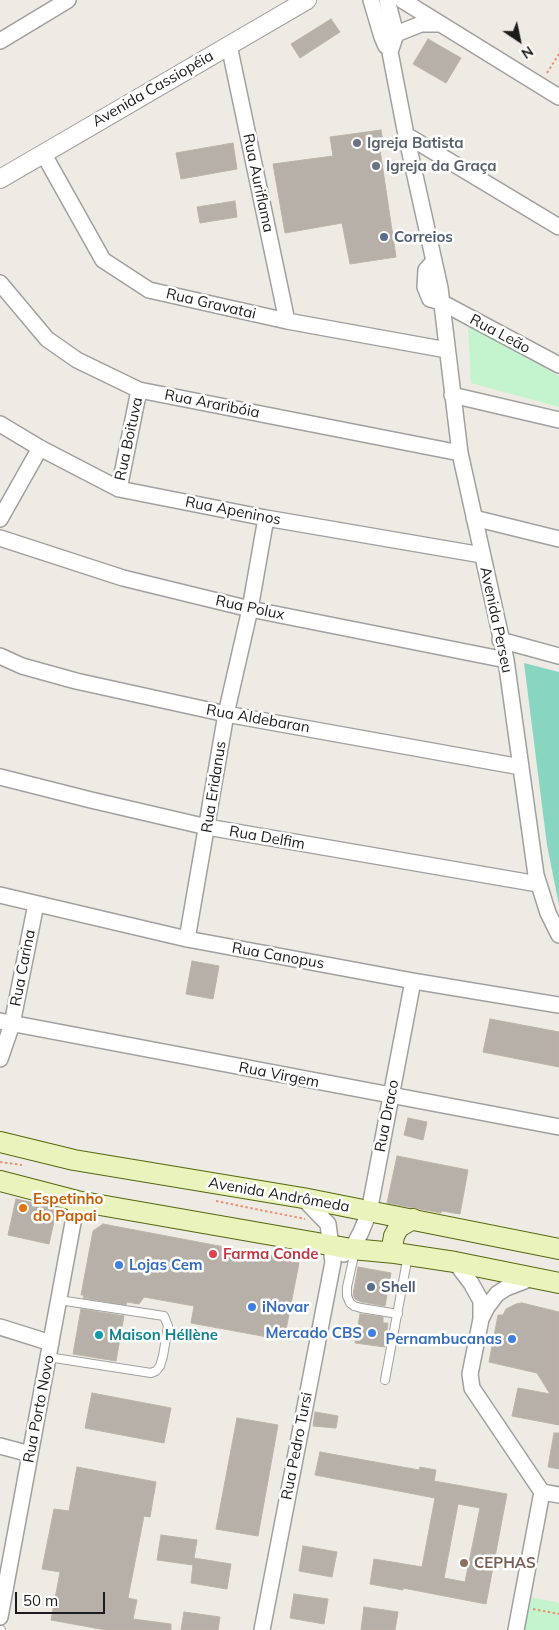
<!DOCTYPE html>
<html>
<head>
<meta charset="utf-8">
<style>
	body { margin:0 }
	#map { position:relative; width:559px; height:1630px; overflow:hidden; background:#edebe3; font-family:Mulish,sans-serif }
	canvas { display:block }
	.north { position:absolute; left:494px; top:15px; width:50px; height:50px; -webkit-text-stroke:4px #fff; paint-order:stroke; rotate:146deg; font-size:14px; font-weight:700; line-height:20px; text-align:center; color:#1c1c1c }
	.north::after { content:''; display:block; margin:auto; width:18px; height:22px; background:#1c1c1c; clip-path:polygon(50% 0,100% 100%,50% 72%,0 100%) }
	.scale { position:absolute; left:15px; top:1592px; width:90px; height:22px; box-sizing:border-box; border:2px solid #1c1c1c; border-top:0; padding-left:6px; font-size:15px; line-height:18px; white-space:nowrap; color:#1c1c1c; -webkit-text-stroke:4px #fff; paint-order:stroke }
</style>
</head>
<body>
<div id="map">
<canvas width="559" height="1630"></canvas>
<div class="north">N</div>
<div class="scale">50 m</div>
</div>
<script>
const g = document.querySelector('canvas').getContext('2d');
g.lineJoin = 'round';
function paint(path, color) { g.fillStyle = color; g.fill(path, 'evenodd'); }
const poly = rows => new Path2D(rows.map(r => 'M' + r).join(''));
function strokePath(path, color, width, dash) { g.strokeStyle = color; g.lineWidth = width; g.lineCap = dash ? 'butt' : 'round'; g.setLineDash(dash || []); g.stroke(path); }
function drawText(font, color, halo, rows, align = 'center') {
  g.font = font + ' Mulish,sans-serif'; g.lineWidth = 5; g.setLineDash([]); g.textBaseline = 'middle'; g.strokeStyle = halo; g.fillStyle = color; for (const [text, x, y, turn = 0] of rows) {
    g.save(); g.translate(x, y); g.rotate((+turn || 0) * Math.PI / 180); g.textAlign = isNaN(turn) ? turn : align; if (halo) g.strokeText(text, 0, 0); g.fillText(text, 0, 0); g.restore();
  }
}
const park = poly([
	[468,324,559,376,559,407,471,383],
	[530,1597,559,1603,559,1630,524,1630]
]);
const pitch = poly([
	[524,663,559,672,559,905,547,845]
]);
const building = poly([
	[331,19,340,32,300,58,291,44,331,19],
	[428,39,461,58,446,83,413,64,428,39],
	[381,130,384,150,380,150,396,257,350,264,342,223,285,233,273,164,333,156,330,137,381,130],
	[233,143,237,169,181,179,176,153,233,143],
	[235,201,237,217,200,223,197,207,235,201],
	[192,961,219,966,213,999,186,994,192,961],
	[490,1019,559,1032,559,1067,483,1052,490,1019],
	[408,1118,427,1122,423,1140,404,1135,408,1118],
	[397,1156,468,1170,460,1214,442,1211,441,1213,387,1203,397,1156],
	[16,1199,57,1208,49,1244,8,1235,16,1199],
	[103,1224,272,1256,272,1254,291,1257,290,1262,299,1263,284,1340,191,1323,194,1306,144,1297,139,1304,127,1302,126,1305,83,1298,84,1295,81,1295,93,1231,103,1224],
	[358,1267,391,1273,385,1306,362,1302,355,1299,353,1295,358,1267],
	[522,1303,559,1312,559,1425,512,1416,518,1388,550,1394,537,1373,489,1362,498,1315,503,1315,506,1309,516,1304,522,1303],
	[81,1309,124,1316,116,1361,73,1354,81,1309],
	[360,1314,383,1317,383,1323,388,1323,385,1347,355,1343,360,1314],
	[92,1393,171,1408,164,1443,85,1428,92,1393],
	[315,1412,338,1416,336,1428,313,1426,315,1412],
	[237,1418,278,1425,258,1536,216,1529,237,1418],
	[554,1433,559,1433,559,1469,548,1467,554,1433],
	[320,1452,419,1470,420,1467,436,1470,434,1481,507,1494,486,1604,403,1588,403,1590,370,1584,374,1559,422,1567,435,1498,315,1475,320,1452],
	[458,1504,480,1508,465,1582,444,1578,458,1504],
	[77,1467,156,1482,150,1517,144,1516,128,1598,137,1600,133,1619,171,1624,171,1630,106,1630,51,1620,60,1572,42,1569,54,1509,69,1511,77,1467],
	[161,1535,197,1540,194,1558,231,1564,227,1589,191,1583,193,1565,157,1560,161,1535],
	[303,1546,337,1552,332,1577,299,1571,303,1546],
	[294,1594,328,1599,324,1624,290,1618,294,1594],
	[364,1607,398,1612,395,1630,361,1630,364,1607],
	[184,1612,220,1617,218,1630,181,1630,184,1612]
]);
const path = poly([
	[547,73,559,54],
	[0,1162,22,1165],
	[216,1201,305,1219],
	[533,1609,559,1614]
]);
const service = poly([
	[355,1251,347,1287,347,1296,350,1303,354,1306,361,1308,398,1314],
	[48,1357,151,1373,156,1371,160,1366,163,1356,168,1326,164,1316,59,1300],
	[385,1380,408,1255],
	[0,1630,1,1630]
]);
const minor = poly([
	[371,0,382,37,386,46],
	[387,0,396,34,390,52,406,135,440,288,460,453,506,660,536,875,548,913,559,935],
	[402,0,559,97],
	[382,37,396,34,421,24,439,24],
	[0,41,68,0],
	[229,45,287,321],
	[406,135,559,227],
	[43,153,103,260,149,290,287,321,447,350],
	[434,261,426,270,425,287,430,299,441,302,559,365],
	[0,283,47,339,77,360,139,390,460,453],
	[452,395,559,420],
	[0,424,40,448,119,489,266,518,482,555],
	[119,489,139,390],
	[474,518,559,539],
	[0,519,40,448],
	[0,538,123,578,250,609,506,660],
	[500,640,559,656],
	[0,656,22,666,76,681,226,714,521,767],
	[0,777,91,800,207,827,538,884],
	[0,895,187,939,413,981,559,1005],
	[187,939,226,714,250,609,266,518],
	[0,1021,559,1127],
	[0,1059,12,1024,36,904],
	[344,1254,352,1249,361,1232,369,1212,413,981],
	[455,1262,471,1283,481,1301,481,1317],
	[0,1327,51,1343],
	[0,1446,30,1454],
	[542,1492,559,1495],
	[0,1617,77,1201],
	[262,1630,333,1262,328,1224,303,1198],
	[516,1630,542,1492,472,1388,470,1374,481,1319,487,1307,497,1294,506,1288,532,1278]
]);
const tertiary = poly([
	[0,179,307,0]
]);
const secondary = poly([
	[0,1142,74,1160,303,1198,559,1249],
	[0,1181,77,1201,352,1249,395,1253,455,1262,559,1283],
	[395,1253,392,1248,394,1236,399,1227,413,1219]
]);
const markers = [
	[357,143,5,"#6b7280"],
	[376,166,5,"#6b7280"],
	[384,237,5,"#5c6f8a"],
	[23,1208,5,"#e8710a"],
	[213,1254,5,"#e0444e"],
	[119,1265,5,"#3f7fe0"],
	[371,1287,5,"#5c6f8a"],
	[252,1307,5,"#3f7fe0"],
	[372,1333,5,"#3f7fe0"],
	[99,1335,5,"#0f9aa8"],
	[512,1339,5,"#3f7fe0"],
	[464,1563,5,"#8d6e63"]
];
const streetNames = [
	["Avenida Cassiopéia",153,89,-30],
	["Rua Auriflama",258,183,78],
	["Rua Gravatai",211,304,13],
	["Rua Leão",500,334,28],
	["Rua Araribóia",212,404,11],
	["Rua Boituva",129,439,-78],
	["Rua Apeninos",233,511,11],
	["Rua Polux",250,608,12],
	["Avenida Perseu",496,620,78],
	["Rua Aldebaran",258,719,10],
	["Rua Eridanus",214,787,-81],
	["Rua Delfim",267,838,10],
	["Rua Canopus",278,956,10],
	["Rua Carina",23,968,-79],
	["Rua Virgem",279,1075,11],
	["Rua Draco",387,1116,-79],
	["Avenida Andrômeda",279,1195,10],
	["Rua Porto Novo",39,1409,-79],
	["Rua Pedro Tursi",297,1446,-79]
];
const worshipNames = [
	["Igreja Batista",367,143],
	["Igreja da Graça",386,166]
];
const serviceNames = [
	["Correios",394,237],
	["Shell",381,1287]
];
const foodNames = [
	["Espetinho",33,1199],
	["do Papai",33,1216]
];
const healthNames = [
	["Farma Conde",223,1254]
];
const shopNames = [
	["Lojas Cem",129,1265],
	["iNovar",262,1307],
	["Mercado CBS",362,1333,"right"],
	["Pernambucanas",502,1339,"right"]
];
const cultureNames = [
	["Maison Héllène",109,1335]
];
const educationNames = [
	["CEPHAS",474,1563]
];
paint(park, '#c3f4cd');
paint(pitch, '#88d5c0');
paint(building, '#b6b0a9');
strokePath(building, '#bdb3a7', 1);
strokePath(service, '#a0a0a0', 10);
strokePath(minor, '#a0a0a0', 18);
strokePath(tertiary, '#a0a0a0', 20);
strokePath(secondary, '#54680f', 22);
strokePath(path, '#ec8f75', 2, [2.5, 2.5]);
strokePath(service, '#fff', 8);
strokePath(minor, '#fff', 15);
strokePath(tertiary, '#fff', 18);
strokePath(secondary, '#eaf3bb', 20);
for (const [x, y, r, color] of markers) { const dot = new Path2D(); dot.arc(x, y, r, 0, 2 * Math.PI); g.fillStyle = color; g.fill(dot); strokePath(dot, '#fff', 2); }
drawText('15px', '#1c1c1c', '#fff', streetNames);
drawText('bold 15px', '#5b616d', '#fff', worshipNames, 'left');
drawText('bold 15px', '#4e5e75', '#fff', serviceNames, 'left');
drawText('bold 15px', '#c56008', '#fff', foodNames, 'left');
drawText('bold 15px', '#be3a42', '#fff', healthNames, 'left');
drawText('bold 15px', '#366cbe', '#fff', shopNames, 'left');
drawText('bold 15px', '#0d838f', '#fff', cultureNames, 'left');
drawText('bold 15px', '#785e54', '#fff', educationNames, 'left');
</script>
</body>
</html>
